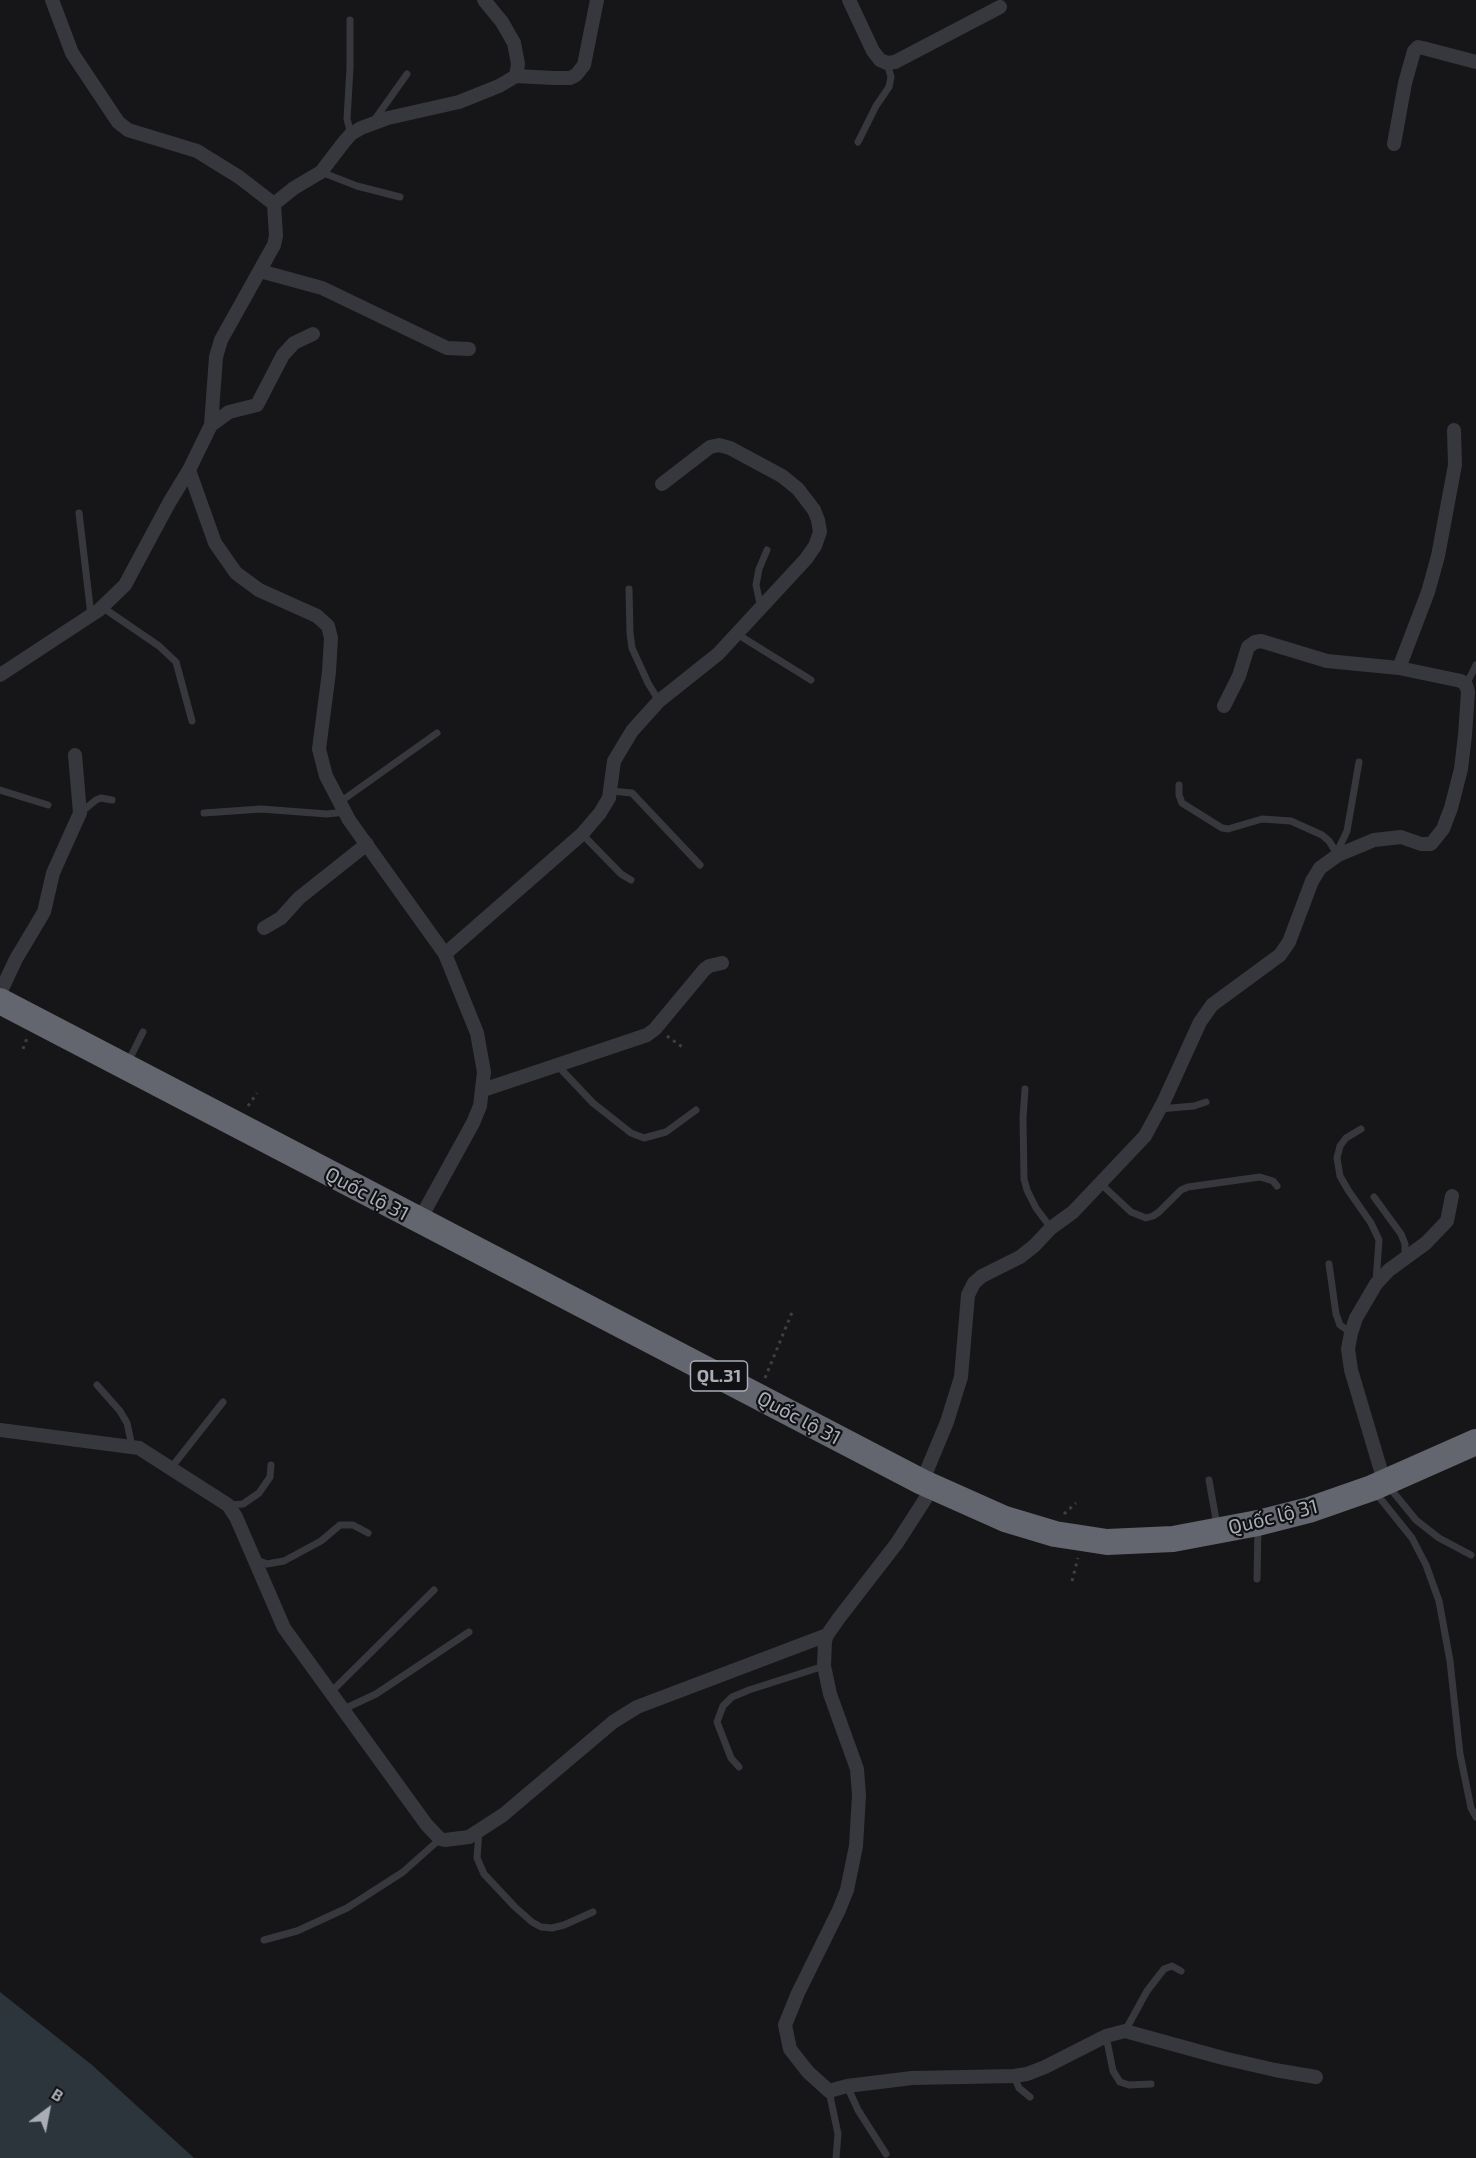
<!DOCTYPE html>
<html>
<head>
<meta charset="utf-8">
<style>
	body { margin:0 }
	#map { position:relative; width:1476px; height:2158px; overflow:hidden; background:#161618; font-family:"Exo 2",sans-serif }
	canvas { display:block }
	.north { position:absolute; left:18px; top:2080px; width:60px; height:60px; -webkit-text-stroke:4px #111113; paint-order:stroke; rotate:32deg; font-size:16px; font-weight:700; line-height:24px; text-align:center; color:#a8adb8 }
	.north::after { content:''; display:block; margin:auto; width:21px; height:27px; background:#a8adb8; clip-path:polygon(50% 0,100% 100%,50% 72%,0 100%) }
</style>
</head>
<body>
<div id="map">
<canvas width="1476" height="2158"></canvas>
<div class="north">B</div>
</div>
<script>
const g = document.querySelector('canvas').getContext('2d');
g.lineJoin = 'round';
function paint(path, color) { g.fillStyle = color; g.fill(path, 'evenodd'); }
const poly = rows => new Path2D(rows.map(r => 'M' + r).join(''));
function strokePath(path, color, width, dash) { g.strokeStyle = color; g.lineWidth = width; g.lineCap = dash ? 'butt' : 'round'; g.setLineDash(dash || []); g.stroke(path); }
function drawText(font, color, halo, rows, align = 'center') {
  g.font = font + ' "Exo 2",sans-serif'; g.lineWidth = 4.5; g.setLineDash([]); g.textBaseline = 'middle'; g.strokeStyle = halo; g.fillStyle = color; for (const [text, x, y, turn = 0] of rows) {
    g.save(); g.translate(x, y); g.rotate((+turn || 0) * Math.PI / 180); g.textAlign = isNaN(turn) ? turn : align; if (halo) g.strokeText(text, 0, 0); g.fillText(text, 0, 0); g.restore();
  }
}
const water = poly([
	[0,1992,92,2065,194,2158,0,2158]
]);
const path = poly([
	[667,1036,685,1049],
	[23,1049,27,1038],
	[248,1106,257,1093],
	[765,1378,793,1310],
	[1064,1514,1076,1503],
	[1072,1581,1078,1558]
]);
const lane = poly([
	[350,20,350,68,347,119,351,134],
	[373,122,407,74],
	[858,142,876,106,889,87,891,77,887,63],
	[321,172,357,186,400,197],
	[79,513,91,615],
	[629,589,630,633,632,648,648,683,659,701],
	[102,607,159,646,176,662,192,721],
	[761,608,756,585,759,569,767,550],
	[737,634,811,680],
	[1466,685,1476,665],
	[1179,785,1179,795,1182,803,1222,828,1228,829,1262,819,1291,821,1322,835,1329,841,1338,855],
	[0,790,48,805],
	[611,791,632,793,700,865],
	[340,802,437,733],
	[80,813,96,800,101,798,112,800],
	[204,813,261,809,327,814,345,812],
	[582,834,621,874,631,880],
	[1337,852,1347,831,1359,762],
	[128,1062,143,1032],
	[557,1065,593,1103,631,1133,644,1138,666,1132,696,1110],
	[1025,1089,1023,1118,1024,1179,1027,1190,1036,1208,1051,1228],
	[1159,1109,1194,1106,1206,1102],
	[1361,1129,1346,1138,1340,1146,1337,1158,1340,1176,1348,1190,1371,1223,1379,1240,1376,1282],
	[1101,1184,1131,1212,1146,1218,1153,1216,1159,1212,1181,1190,1188,1187,1260,1177,1273,1181,1277,1186],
	[1374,1197,1401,1234,1405,1244,1405,1258],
	[1329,1264,1336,1314,1340,1325,1351,1333],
	[97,1385,120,1411,127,1423,132,1446],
	[171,1468,223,1402],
	[1209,1480,1217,1525],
	[1389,1487,1416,1520,1439,1538,1471,1555],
	[1375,1492,1412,1538,1426,1565,1439,1601,1450,1661,1460,1754,1471,1808,1476,1817],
	[230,1505,243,1504,259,1493,270,1477,271,1465],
	[257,1560,267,1564,284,1561,321,1541,340,1525,353,1525,368,1533],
	[1257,1579,1258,1529],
	[331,1692,434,1590],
	[344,1709,376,1694,469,1632],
	[739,1767,731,1758,717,1722,723,1706,732,1697,749,1690,824,1666],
	[479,1831,477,1858,484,1874,515,1907,532,1922,541,1927,552,1928,564,1925,593,1912],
	[264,1940,297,1931,347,1908,403,1872,440,1839],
	[1125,2031,1147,1991,1164,1969,1172,1966,1181,1971],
	[1106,2036,1113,2071,1120,2082,1129,2085,1151,2084],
	[1014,2076,1019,2088,1030,2097],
	[847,2086,858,2110,886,2154],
	[829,2091,838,2134,836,2158]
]);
const street = poly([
	[849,0,873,51,880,60,887,63,895,62,1000,7],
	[516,76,553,78,570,78,576,75,584,65,597,0],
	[1394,144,1405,83,1414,51,1418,47,1423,48,1476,62],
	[274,204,294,188,321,172,344,142,351,134,361,128,388,118,459,102,499,86,516,76,518,64,514,43,502,22,484,0],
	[260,271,322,288,447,348,469,349],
	[211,425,229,412,257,405,283,355,294,343,313,334],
	[189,470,215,543,236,573,259,590,317,616,328,626,331,638,329,672,319,749,326,776,349,820,445,954,477,1033,484,1072,480,1106,473,1123,419,1221],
	[1399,668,1428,592,1438,556,1455,465,1454,430],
	[0,675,99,610,125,585,169,503,189,470,211,425,216,357,221,340,274,245,276,236,274,204,239,177,197,151,128,130,118,122,72,53,52,0],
	[264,928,281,918,299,898,367,844],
	[445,954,582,834,600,813,609,798,614,761,632,731,659,701,718,654,806,559,815,546,820,532,818,520,814,510,798,489,782,476,730,448,719,445,710,447,662,484],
	[0,993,16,959,44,912,53,873,80,813,75,755],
	[483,1090,647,1035,655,1029,704,970,709,966,722,963],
	[0,1430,139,1448,228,1505,236,1517,284,1628,426,1824,440,1839,445,1840,469,1837,503,1815,613,1722,637,1707,827,1635],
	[1384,1481,1351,1370,1348,1349,1351,1333,1356,1318,1376,1284,1389,1270,1426,1243,1447,1221,1452,1196],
	[922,1482,947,1422,961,1377,968,1295,974,1283,982,1276,1020,1257,1034,1246,1051,1228,1073,1212,1145,1136,1164,1101,1200,1022,1212,1005,1280,955,1289,942,1312,881,1320,868,1338,855,1374,840,1401,837,1421,844,1431,844,1443,829,1451,808,1461,769,1465,735,1468,692,1466,685,1461,681,1399,668,1327,661,1261,641,1255,642,1248,647,1239,676,1224,706],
	[933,1487,897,1543,839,1618,827,1635,825,1641,824,1666,830,1694,857,1769,859,1795,856,1846,847,1890,839,1910,798,1993,785,2025,790,2049,808,2072,829,2091,847,2086,912,2078,1014,2076,1027,2074,1045,2067,1106,2036,1125,2031,1223,2058,1275,2070,1316,2077]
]);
const highway = poly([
	[0,1001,922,1482,1005,1519,1055,1534,1107,1542,1173,1539,1258,1523,1309,1510,1372,1488,1476,1442]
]);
const shields = [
	[719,1376,57]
];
const shieldNames = [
	["QL.31",719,1376]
];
const streetNames = [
	["Quốc lộ 31",367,1194,28],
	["Quốc lộ 31",799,1418,28],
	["Quốc lộ 31",1273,1517,-14]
];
paint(water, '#2c353c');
strokePath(path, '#3d3f44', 3, [3, 4.5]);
strokePath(lane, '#37383d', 7);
strokePath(street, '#37383d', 14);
strokePath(highway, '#63666e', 26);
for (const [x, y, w] of shields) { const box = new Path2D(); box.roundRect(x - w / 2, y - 15, w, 30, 4.5); g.fillStyle = '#111113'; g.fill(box); strokePath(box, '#a8adb8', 1.5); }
drawText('bold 18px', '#a8adb8', null, shieldNames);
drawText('20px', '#a8adb8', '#111113', streetNames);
</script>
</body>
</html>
